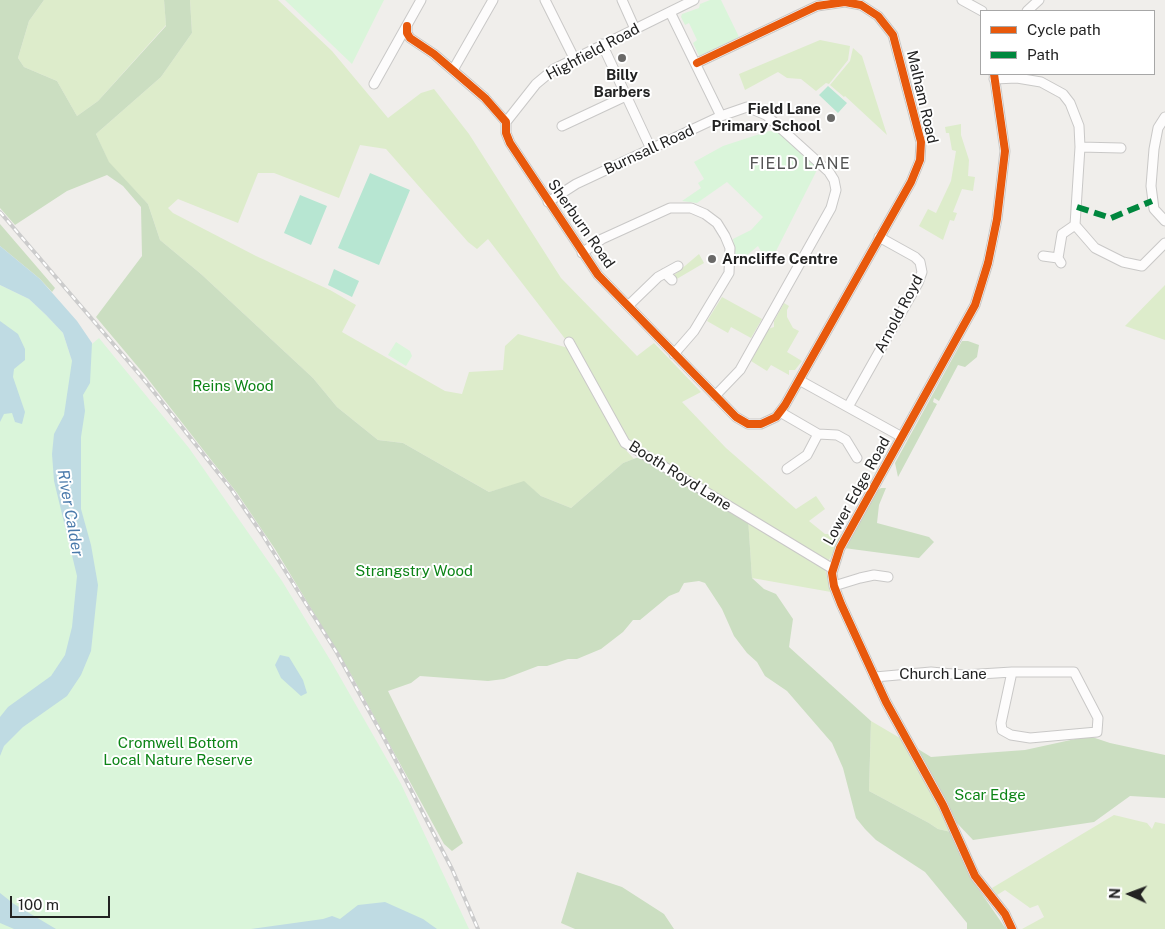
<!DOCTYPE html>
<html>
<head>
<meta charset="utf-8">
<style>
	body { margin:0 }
	#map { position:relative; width:1165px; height:929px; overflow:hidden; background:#f0eeeb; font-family:"Public Sans",sans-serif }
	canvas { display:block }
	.legend { position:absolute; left:980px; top:10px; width:175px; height:65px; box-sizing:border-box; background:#fff; border:1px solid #a7a7a7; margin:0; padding:6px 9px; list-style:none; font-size:15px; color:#222 }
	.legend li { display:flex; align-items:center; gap:10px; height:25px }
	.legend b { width:25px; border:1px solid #a7a7a7 }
	.north { position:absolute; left:1105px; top:869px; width:50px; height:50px; -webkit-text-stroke:4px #fff; paint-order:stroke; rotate:272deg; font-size:14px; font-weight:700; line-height:20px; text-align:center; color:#222 }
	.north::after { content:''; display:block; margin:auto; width:18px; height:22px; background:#222; clip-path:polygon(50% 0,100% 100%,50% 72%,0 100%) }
	.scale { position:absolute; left:10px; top:896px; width:100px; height:22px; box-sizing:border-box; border:2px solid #222; border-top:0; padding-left:6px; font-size:15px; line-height:18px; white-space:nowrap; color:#222; -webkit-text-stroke:4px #fff; paint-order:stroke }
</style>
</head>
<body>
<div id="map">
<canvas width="1165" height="929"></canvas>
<ul class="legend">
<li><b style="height:6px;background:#e8590c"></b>Cycle path</li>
<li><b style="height:6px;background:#00873e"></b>Path</li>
</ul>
<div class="north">N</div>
<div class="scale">100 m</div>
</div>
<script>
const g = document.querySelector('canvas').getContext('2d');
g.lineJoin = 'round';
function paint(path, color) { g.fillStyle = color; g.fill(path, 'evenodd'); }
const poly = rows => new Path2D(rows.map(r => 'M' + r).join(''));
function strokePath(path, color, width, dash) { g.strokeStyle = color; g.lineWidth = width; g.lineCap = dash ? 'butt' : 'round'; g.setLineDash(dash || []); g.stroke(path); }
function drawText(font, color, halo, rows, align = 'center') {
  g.font = font + ' "Public Sans",sans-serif'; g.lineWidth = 4; g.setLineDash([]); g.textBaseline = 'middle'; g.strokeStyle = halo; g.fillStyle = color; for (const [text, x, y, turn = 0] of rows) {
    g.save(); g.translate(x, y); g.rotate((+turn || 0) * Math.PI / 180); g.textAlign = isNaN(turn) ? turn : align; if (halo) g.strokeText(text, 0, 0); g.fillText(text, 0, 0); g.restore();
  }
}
const grass = poly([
	[44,0,164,0,166,25,98,101,77,116,57,81,24,67,18,58,29,21],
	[190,0,278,0,332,51,388,118,421,93,434,89,469,134,561,278,637,356,654,343,701,392,682,402,726,448,796,509,816,496,825,509,809,521,825,534,843,534,829,560,827,562,644,455,639,447,626,439,576,348,566,340,488,239,477,249,468,242,386,149,360,145,339,198,274,173,258,173,238,223,178,199,168,208,173,213,256,256,330,290,356,305,342,332,445,391,462,394,469,372,503,370,505,346,518,334,572,349,593,396,622,446,634,459,623,463,571,508,541,496,524,482,489,492,403,443,378,440,337,407,313,378,201,274,160,240,148,204,109,163,96,134,161,77,192,33],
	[820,40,850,46,848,60,829,84,826,83,816,91,801,79,787,78,778,72,745,90,739,74],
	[853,48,862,56,887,135,845,96,844,97,830,85,850,61],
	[961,124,961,135,969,160,968,176,975,177,973,191,962,189,953,212,957,213,954,221,950,220,943,240,919,226,928,209,936,213,951,181,956,151,952,150,949,133,946,133,945,127],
	[699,254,704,263,675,280,673,276],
	[1165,285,1165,340,1125,326],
	[722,297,762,319,751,338,731,327,728,333,707,321],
	[784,303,789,306,787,310,787,317,793,328,799,331,787,352,802,361,795,370,789,370,789,375,771,365,767,371,751,361,768,329,774,327,774,321],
	[748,520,825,569,831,592,752,578],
	[871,721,905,741,951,832,938,829,929,823,869,791],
	[1114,815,1147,823,1152,829,1155,822,1165,824,1165,929,1022,929,1044,917,1038,905,1030,908,1005,890,997,895,992,888]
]);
const forest = poly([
	[0,0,44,0,29,21,18,58,24,67,57,81,77,116,98,101,166,26,164,0,190,0,192,33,161,77,96,134,109,162,148,204,160,240,201,274,313,378,337,407,378,440,403,443,489,492,524,481,541,496,571,508,623,463,644,455,748,518,752,578,764,589,776,594,793,619,789,647,871,721,869,791,929,823,938,829,951,832,973,881,1006,929,967,929,967,923,925,872,876,840,865,829,856,818,843,768,832,743,787,691,765,676,757,662,747,653,734,636,722,609,705,583,699,581,684,583,679,592,669,596,640,620,633,620,623,632,601,649,577,659,568,659,547,666,538,666,504,679,488,681,420,676,411,683,388,691,463,843,452,851,444,844,352,676,275,549,237,493,144,374,96,317,142,256,141,207,123,186,107,175,67,191,15,225,0,208],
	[0,224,55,288,52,292,40,279,0,246],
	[962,341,968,341,979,345,977,357,965,367,958,365,939,401,934,398,933,402,937,404,898,477,895,463],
	[881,488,886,488,879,505,877,523,929,537,934,542,919,558,844,548,874,493],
	[1089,736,1110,743,1165,755,1165,798,1130,796,1094,822,973,840,956,822,918,749,931,757,970,754,1025,750],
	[577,872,622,887,664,914,674,929,575,929,561,923]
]);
const park = poly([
	[285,0,384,0,352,64],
	[710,0,721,0,739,37,699,56,693,43,697,40,689,23,685,25,681,17,682,14,699,8,700,4],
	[769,131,779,132,802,155,818,168,769,265,758,246,740,261,736,259,733,239,751,230,763,217,727,182,697,203,682,201,701,188,698,183,704,179,694,162,723,146],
	[0,285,29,299,46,315,63,333,72,361,99,338,189,448,282,581,332,663,401,784,469,929,0,929],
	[396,342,410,351,412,356,406,366,388,355]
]);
const pitch = poly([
	[828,86,847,103,838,113,819,95],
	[370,173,410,190,379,265,338,248],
	[300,195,327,206,311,245,284,233],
	[334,269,359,281,352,297,328,285]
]);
const water = poly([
	[0,246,40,279,77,321,92,343,90,383,83,395,85,411,81,437,81,509,91,545,98,585,91,651,81,675,67,696,23,727,4,746,0,756,0,717,8,707,51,676,65,655,72,627,77,576,54,481,52,454,54,434,64,415,72,361,63,333,46,315,29,299,0,285],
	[0,321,18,334,25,349,25,360,14,369,13,377,25,412,22,424,15,422,12,413,4,414,0,422],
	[280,655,289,657,303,680,307,693,301,696,281,678,275,665],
	[0,893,14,904,56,929,14,929,0,923],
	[385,902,423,919,437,929,251,929,323,919,332,916,340,919,358,905]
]);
const minor = poly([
	[545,0,574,58],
	[622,0,635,29],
	[962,0,982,11],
	[1027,11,1039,0],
	[670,12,721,116],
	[407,26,407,33,410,38,434,54,485,98,506,122,506,133,510,143,598,275,736,417,748,424,761,424,776,417,785,405,911,182,920,160,921,142,893,35,878,16,861,5,845,2,817,6,697,63],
	[602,44,651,149],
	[453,70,493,0],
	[994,74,1005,151,997,219,988,263,975,305,840,548,832,573,834,586,841,604,886,702,943,805,975,876,1005,914,1012,929],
	[994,79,1017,78,1041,82,1063,94,1070,103,1079,126,1080,147,1075,225],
	[374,84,421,0],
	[1165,117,1158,128,1154,149,1151,186,1154,209,1165,221],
	[506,122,536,84,554,69,694,0],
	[562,126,626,96],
	[1080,147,1121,148],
	[548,202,576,184,721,116,747,107,766,115,829,172,834,180,836,190,831,208,740,370,715,396],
	[1075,225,1095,248,1123,262,1142,266,1165,243],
	[582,253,602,239,670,208,691,208,705,214,717,223,725,236,730,248,729,273,694,331,674,354],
	[1043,256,1058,258,1061,263],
	[1058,258,1062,234,1075,225],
	[665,273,672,280],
	[628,306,658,277,678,266],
	[569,342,625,443,833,569],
	[799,380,902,437],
	[848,407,918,283,922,272,920,262,915,257,879,237],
	[780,412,818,434,837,435,846,440,857,458],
	[787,469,807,455,818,434],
	[834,586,860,578,874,575,888,577],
	[875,677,931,672,964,675,1012,672,1074,672,1098,718,1097,732,1030,738,1011,735,1002,730,1001,723,1012,672]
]);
const rail = poly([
	[0,212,146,382,231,489,262,534,337,653,384,738,452,869,478,929]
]);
const quiet = poly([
	[1077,207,1111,218,1152,201]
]);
const cycleway = poly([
	[407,26,407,33,410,38,434,54,485,98,506,122,506,133,510,143,598,275,736,417,748,424,761,424,776,417,785,405,911,182,920,160,921,142,893,35,878,16,861,5,845,2,817,6,697,63],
	[994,74,1005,151,997,219,988,263,975,305,840,548,832,573,834,586,841,604,886,702,943,805,975,876,1005,914,1012,929]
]);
const markers = [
	[622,58,5,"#6a6968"],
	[831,118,5,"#6a6968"],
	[712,259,5,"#6a6968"]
];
const streetNames = [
	["Highfield Road",593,52,-28],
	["Malham Road",922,97,77],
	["Burnsall Road",649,150,-25],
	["Sherburn Road",581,224,55],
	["Arnold Royd",899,314,-62],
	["Booth Royd Lane",680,476,32],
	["Lower Edge Road",857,491,-61],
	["Church Lane",943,674]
];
const poiNames = [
	["Billy",622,75],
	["Barbers",622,92],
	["Field Lane",821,109,"right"],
	["Primary School",821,126,"right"],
	["Arncliffe Centre",722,259,"left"]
];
const parkNames = [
	["Reins Wood",233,386],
	["Strangstry Wood",414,571],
	["Cromwell Bottom",178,743],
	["Local Nature Reserve",178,760],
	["Scar Edge",990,795]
];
const neighbourhoodNames = [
	["FIELD LANE",800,164]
];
const waterNames = [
	["River Calder",70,513,80]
];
paint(grass, '#ddeccb');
paint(forest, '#cbdec1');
paint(park, '#daf5da');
paint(pitch, '#b7e6d2');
paint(water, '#bfdbe3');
strokePath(minor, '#c9c8c7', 11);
strokePath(minor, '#fdfcfc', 9);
strokePath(rail, '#ccc', 4);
strokePath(rail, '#fff', 2, [5.5]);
strokePath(quiet, '#00873e', 6, [12, 6]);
strokePath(cycleway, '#e8590c', 8);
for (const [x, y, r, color] of markers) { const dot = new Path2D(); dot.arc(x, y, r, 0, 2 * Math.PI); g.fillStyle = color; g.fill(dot); strokePath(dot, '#fff', 2); }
drawText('15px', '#222', '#fff', streetNames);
drawText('bold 15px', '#222', '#fff', poiNames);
drawText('15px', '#0c8416', '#fff', parkNames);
g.letterSpacing = '1px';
drawText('16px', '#555', '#fff', neighbourhoodNames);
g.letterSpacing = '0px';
drawText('italic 16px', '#4a7aab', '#fff', waterNames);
</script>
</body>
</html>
